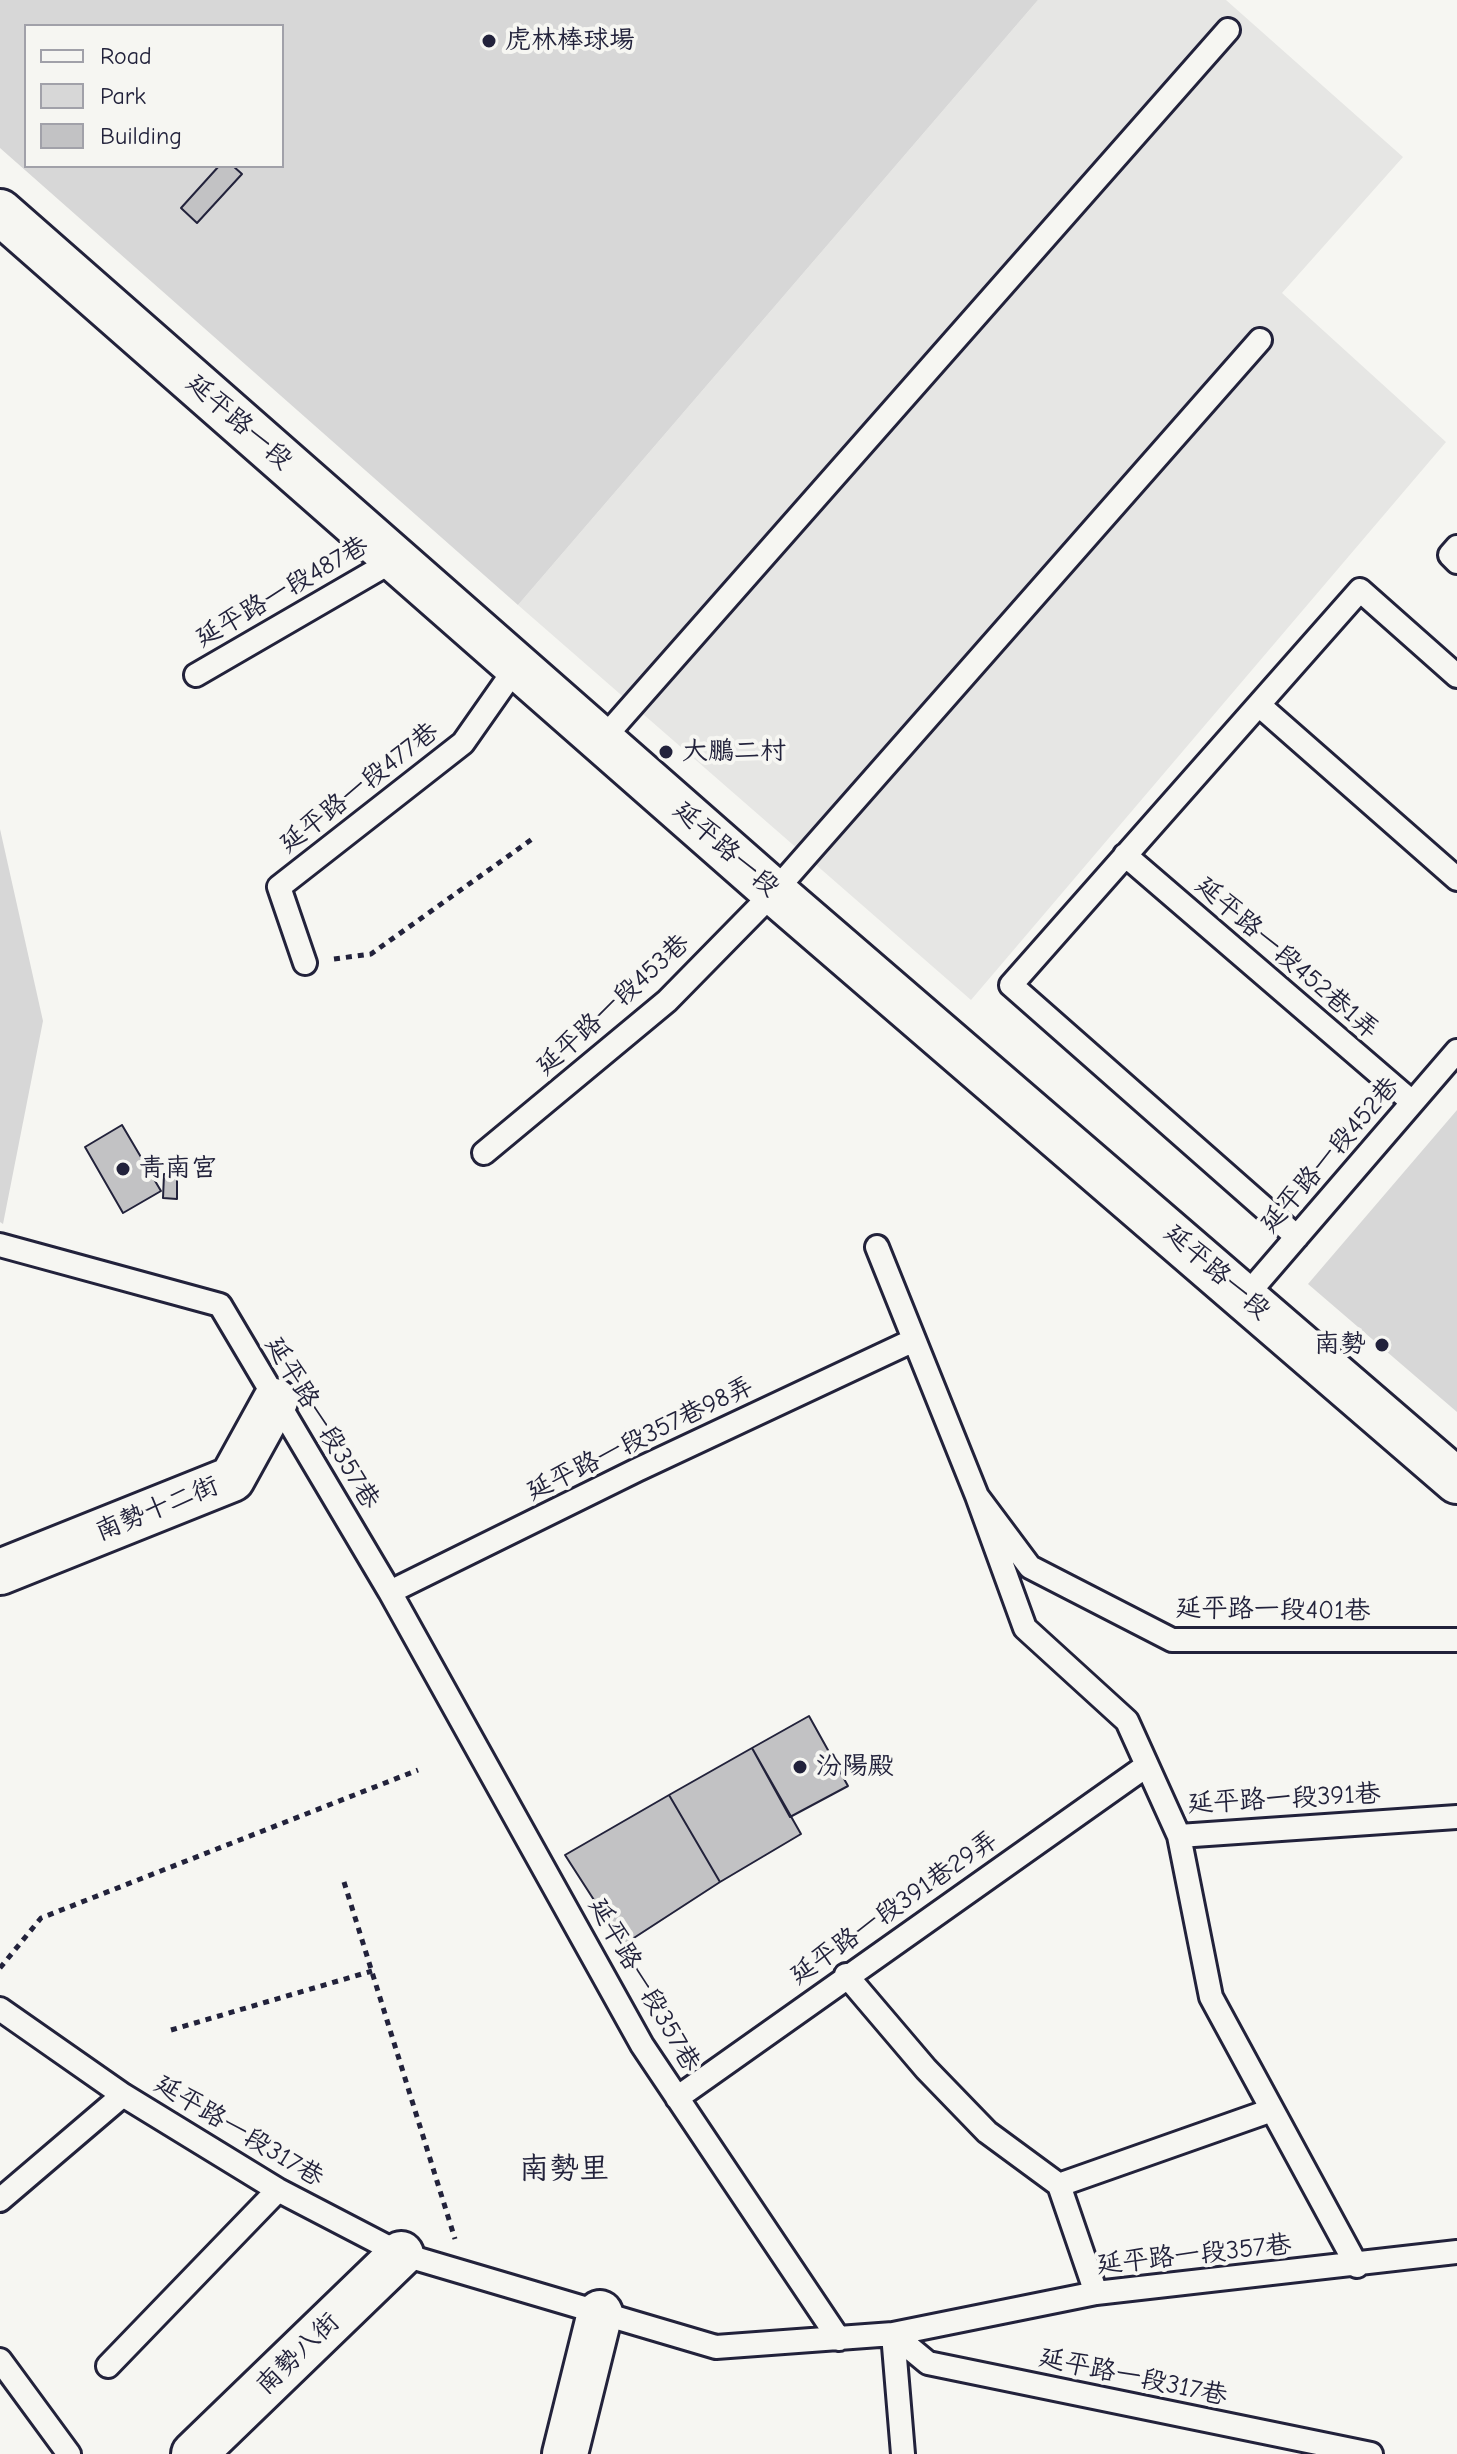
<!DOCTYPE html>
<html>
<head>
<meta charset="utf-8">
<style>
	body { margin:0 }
	#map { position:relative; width:1457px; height:2454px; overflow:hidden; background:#f6f6f2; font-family:"Comic Neue",sans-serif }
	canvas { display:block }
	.legend { position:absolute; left:24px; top:24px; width:260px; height:144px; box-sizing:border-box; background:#f6f6f2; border:2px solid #a1a1a9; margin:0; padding:10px 14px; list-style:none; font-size:24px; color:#22223b }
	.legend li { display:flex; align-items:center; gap:16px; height:40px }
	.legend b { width:40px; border:2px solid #a1a1a9 }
</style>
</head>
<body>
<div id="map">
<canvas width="1457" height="2454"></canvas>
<ul class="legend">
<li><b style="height:10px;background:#f6f6f2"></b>Road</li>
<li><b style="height:22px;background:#d7d7d7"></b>Park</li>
<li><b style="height:22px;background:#c2c2c4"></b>Building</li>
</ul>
</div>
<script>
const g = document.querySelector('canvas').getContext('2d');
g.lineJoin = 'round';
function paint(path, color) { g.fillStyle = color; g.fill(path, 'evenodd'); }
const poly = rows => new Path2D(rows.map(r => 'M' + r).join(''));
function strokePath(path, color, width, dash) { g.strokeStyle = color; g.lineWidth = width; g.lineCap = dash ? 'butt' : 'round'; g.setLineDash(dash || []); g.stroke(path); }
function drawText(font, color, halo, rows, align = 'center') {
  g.font = font + ' "Comic Neue","LXGW WenKai TC",sans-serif'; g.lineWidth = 8; g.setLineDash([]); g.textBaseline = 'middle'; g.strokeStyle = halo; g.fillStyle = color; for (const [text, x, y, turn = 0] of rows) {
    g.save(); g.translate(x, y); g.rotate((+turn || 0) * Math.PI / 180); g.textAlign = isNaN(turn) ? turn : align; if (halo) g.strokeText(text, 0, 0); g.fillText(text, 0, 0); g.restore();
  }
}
const built = poly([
	[1038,0,1226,0,1403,157,1282,293,1446,442,971,1000,518,605]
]);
const green = poly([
	[0,0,1038,0,518,605,0,148],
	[26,26,282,26,282,166,26,166],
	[0,829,43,1021,3,1224,0,1222],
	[1457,1110,1457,1412,1308,1284]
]);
const building = poly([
	[219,166,233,166,242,174,197,223,181,208,219,166],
	[122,1125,161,1191,123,1213,85,1147,122,1125],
	[164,1174,177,1175,177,1199,163,1198,164,1174],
	[809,1716,848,1786,790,1817,752,1748,809,1716],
	[752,1748,801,1834,720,1882,669,1795,752,1748],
	[669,1795,720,1882,623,1945,565,1855,669,1795]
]);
const path = poly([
	[334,959,371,954,535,837],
	[344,1882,455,2239],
	[0,1968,41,1918,418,1770],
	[171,2030,372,1971]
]);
const lane = poly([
	[1457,547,1450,555,1457,562],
	[196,675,396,559],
	[1259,705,1457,879],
	[602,740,1228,30],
	[1125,855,1412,1102],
	[305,963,279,887,463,743,517,666],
	[484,1153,667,1001,774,892,1260,340],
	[1297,1237,1011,985,1360,590,1457,676],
	[0,1245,220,1305,390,1592,642,2045,839,2339],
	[877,1247,977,1496,1030,1567,1172,1640,1457,1640],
	[1245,1297,1457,1051],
	[977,1496,1025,1628,1127,1721,1179,1836,1211,1997,1357,2266],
	[390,1592,637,1470,914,1340],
	[1179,1836,1457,1817],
	[846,1975,926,2069,987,2132,1059,2185],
	[0,2009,123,2095,278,2190,401,2254,716,2347,893,2334,1096,2293,1457,2252],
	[677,2098,1146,1766],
	[0,2200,123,2095],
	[1096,2293,1059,2185,1272,2110],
	[893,2334,928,2363,1371,2454],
	[893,2334,903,2454],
	[0,2360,69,2454],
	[108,2366,278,2190]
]);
const street = poly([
	[0,1572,232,1479,275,1401],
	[194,2454,401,2254],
	[565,2454,600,2313]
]);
const secondary = poly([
	[0,212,774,892,1457,1481]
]);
const markers = [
	[489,41,8,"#22223b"],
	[666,752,8,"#22223b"],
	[123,1169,8,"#22223b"],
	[1382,1345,8,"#22223b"],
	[800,1767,8,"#22223b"]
];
const poiNames = [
	["虎林棒球場",505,41],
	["大鵬二村",682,752],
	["青南宫",139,1169],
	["南勢",1366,1345,"right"],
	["汾陽殿",816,1767]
];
const streetNames = [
	["延平路一段",239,422,41],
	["延平路一段487巷",282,592,-30],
	["延平路一段477巷",359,788,-38],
	["延平路一段",726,849,41],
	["延平路一段452巷1弄",1287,958,41],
	["延平路一段453巷",613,1005,-42],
	["延平路一段452巷",1330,1155,-49],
	["延平路一段",1217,1272,41],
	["延平路一段357巷",322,1423,59],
	["延平路一段357巷98弄",640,1439,-26],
	["南勢十二街",157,1509,-22],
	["延平路一段401巷",1273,1610,1],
	["延平路一段391巷",1284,1799,-3],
	["延平路一段391巷29弄",894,1908,-35],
	["延平路一段357巷",644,1985,60],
	["延平路一段317巷",239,2131,31],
	["延平路一段357巷",1194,2255,-6],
	["南勢八街",298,2354,-44],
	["延平路一段317巷",1133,2377,12]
];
const quarterNames = [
	["南勢里",564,2170]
];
paint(built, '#e6e6e4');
paint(green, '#d7d7d7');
paint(building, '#c2c2c4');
strokePath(building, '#22223b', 2);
strokePath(lane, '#22223b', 28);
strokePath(street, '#22223b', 50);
strokePath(secondary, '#22223b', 50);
strokePath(path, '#22223b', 5, [6, 6]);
strokePath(lane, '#f6f6f2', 22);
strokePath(street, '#f6f6f2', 44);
strokePath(secondary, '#f6f6f2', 44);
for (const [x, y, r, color] of markers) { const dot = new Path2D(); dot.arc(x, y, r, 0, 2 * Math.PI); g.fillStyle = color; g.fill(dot); strokePath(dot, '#f6f6f2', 3); }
drawText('26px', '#22223b', '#f6f6f2', poiNames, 'left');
drawText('26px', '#22223b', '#f6f6f2', streetNames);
drawText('30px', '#22223b', '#f6f6f2', quarterNames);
</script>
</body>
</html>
